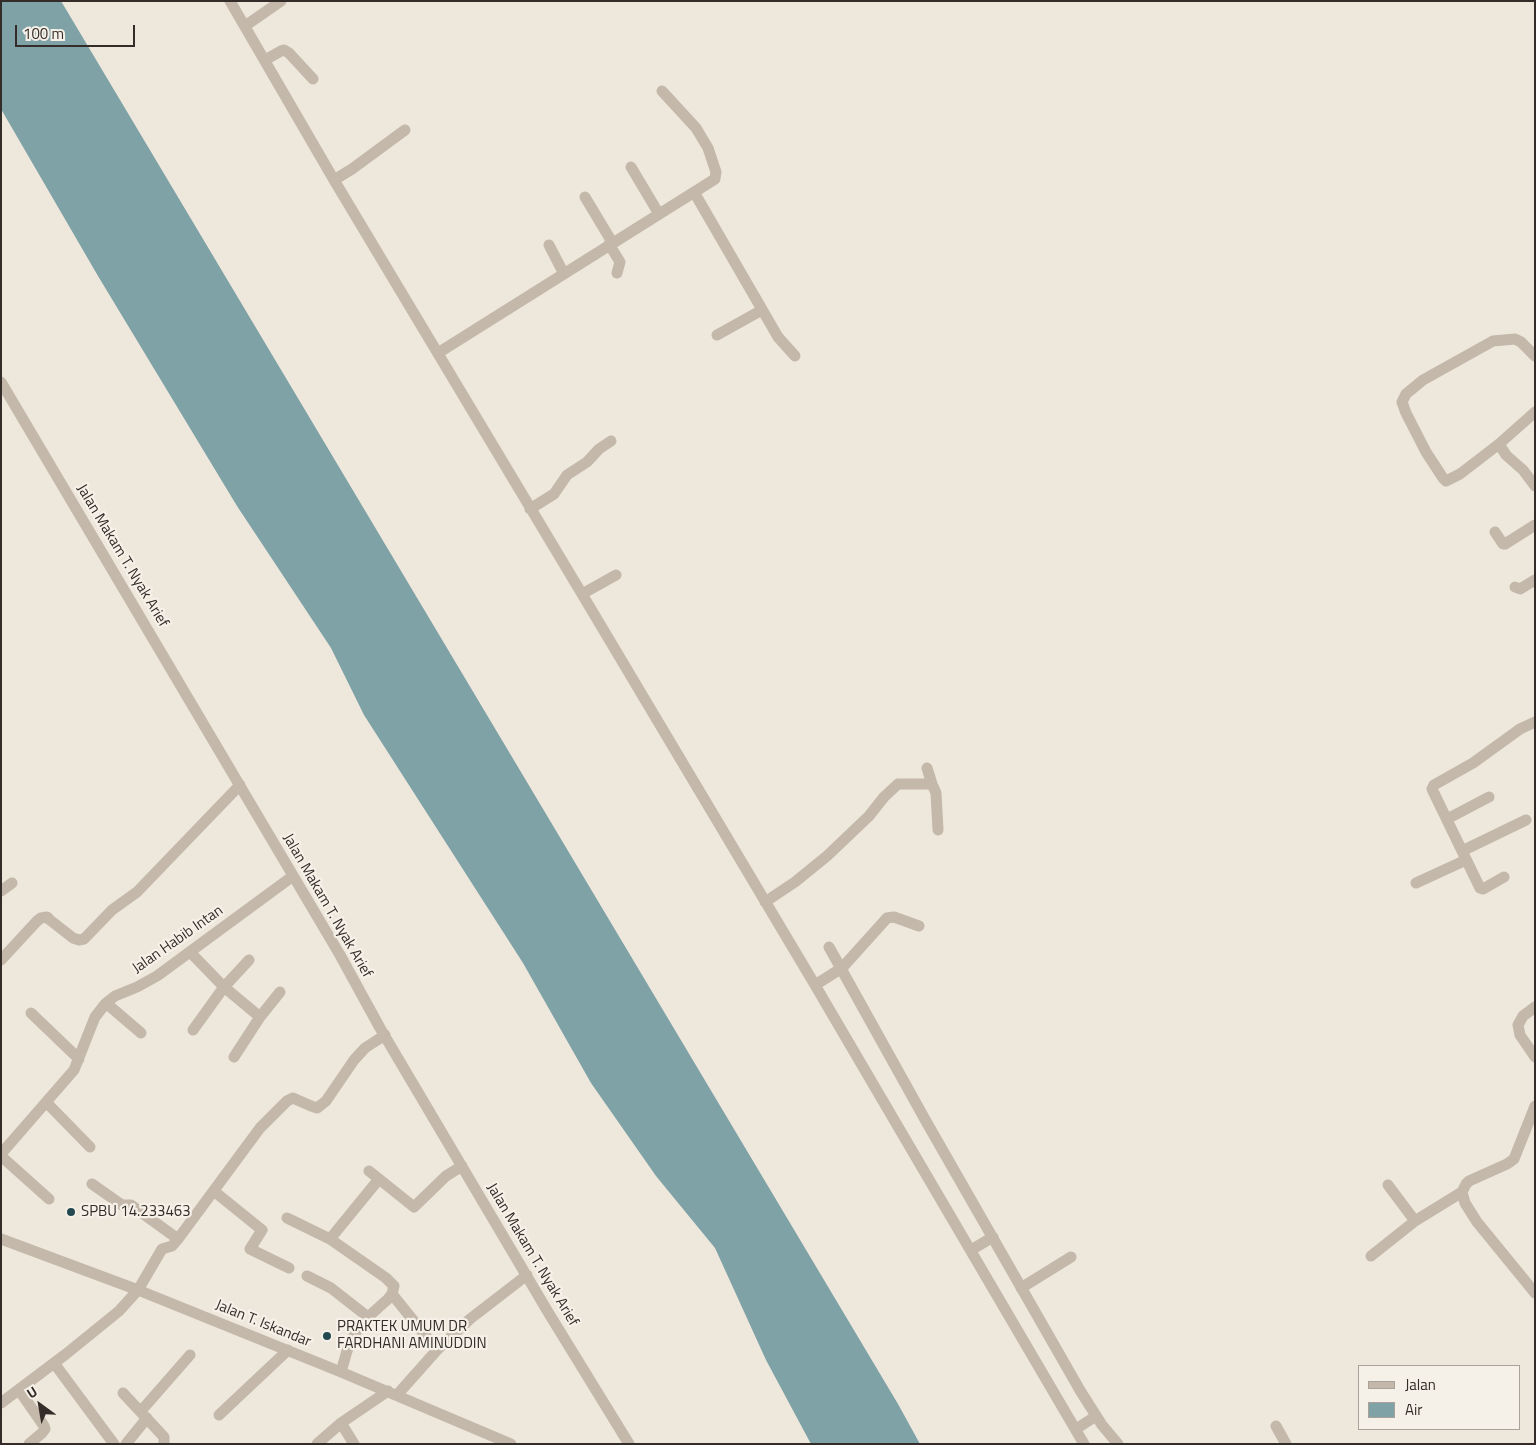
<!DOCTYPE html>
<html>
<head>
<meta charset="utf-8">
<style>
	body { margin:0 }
	#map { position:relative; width:1536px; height:1445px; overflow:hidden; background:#eee7dc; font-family:"Titillium Web",sans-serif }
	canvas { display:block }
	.frame { position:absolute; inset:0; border:2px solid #332c28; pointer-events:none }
	.legend { position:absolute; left:1358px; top:1365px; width:162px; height:65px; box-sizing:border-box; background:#f6f1e8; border:1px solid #a8a29b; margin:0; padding:6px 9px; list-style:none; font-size:15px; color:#332c28 }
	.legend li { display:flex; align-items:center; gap:10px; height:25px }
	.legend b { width:25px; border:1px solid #a8a29b }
	.north { position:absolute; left:15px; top:1380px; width:50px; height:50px; -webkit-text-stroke:4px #f6f1e8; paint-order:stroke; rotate:328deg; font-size:14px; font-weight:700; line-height:20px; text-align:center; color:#332c28 }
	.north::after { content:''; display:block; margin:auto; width:18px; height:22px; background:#332c28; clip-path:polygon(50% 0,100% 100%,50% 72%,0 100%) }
	.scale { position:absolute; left:15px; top:25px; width:120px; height:22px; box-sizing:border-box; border:2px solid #332c28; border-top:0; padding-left:6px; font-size:15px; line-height:18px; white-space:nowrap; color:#332c28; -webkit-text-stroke:4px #f6f1e8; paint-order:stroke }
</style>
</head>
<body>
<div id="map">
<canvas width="1536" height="1445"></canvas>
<div class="frame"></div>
<ul class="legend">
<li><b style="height:6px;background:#c4b8aa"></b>Jalan</li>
<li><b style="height:14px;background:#7fa2a7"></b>Air</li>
</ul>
<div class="north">U</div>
<div class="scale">100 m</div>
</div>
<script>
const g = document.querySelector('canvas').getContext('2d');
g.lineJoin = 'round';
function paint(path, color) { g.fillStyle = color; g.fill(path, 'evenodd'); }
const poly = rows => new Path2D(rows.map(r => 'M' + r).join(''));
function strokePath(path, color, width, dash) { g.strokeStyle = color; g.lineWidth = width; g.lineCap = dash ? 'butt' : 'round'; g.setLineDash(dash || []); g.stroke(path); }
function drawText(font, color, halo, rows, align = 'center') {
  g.font = font + ' "Titillium Web",sans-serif'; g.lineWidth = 4.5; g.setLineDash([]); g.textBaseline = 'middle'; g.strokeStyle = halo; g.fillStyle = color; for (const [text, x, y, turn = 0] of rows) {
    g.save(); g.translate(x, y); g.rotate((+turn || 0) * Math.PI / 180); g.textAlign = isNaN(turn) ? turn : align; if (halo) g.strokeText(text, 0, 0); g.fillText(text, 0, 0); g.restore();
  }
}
const water = poly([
	[1,1,61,1,898,1404,920,1444,811,1444,766,1360,715,1248,656,1176,591,1083,523,963,364,715,331,648,237,506,98,276,1,109]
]);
const minor = poly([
	[230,1,334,180,582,594,815,985,1084,1444],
	[245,26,281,1],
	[265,60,281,51,284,50,289,53,313,79],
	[631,167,659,214],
	[334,180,352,169,405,130],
	[694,192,778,337,795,356],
	[585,197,612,242],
	[609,244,620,262,617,273],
	[549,245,564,274],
	[717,335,762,310],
	[438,353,715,179,716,172,708,148,696,128,662,91],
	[1535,356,1521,342,1515,339,1493,341,1423,380,1406,394,1402,402,1406,413,1426,452,1443,478,1446,481,1460,474,1499,444,1535,412],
	[1,382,340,955,380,1028,548,1312,629,1444],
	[1499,444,1506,455,1523,470,1535,486],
	[530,509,554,494,567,475,587,462,599,449,611,441],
	[1495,532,1503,544,1505,544,1535,525],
	[1515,587,1520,589,1535,580],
	[582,594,616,575],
	[927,768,932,784,936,793,938,830],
	[1447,819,1489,797],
	[1462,851,1526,820],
	[1504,877,1483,889,1480,888,1432,789,1434,785,1473,763,1520,729,1535,722],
	[1416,883,1466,860],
	[1,891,12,883],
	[765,902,795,882,827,856,869,816,884,797,898,784,932,784],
	[829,947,927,1123,1081,1392,1102,1425,1118,1444],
	[190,952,224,987,260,1017],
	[1,960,37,921,41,918,47,917,50,920,73,938,79,940,84,939,112,910,137,892,240,785],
	[815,985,842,968,887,918,894,917,919,926],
	[106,1003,141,1033],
	[1535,1007,1523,1016,1518,1025,1520,1035,1535,1057],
	[31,1013,79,1059],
	[193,1030,224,987,249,960],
	[234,1057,260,1017,280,992],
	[46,1102,90,1147],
	[1535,1106,1514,1159,1507,1164,1469,1181,1466,1184,1462,1192,1465,1203,1477,1222,1535,1293],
	[1,1154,74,1070,95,1017,106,1003,115,996,137,987,157,976,293,876],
	[1,1156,49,1199],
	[369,1171,414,1207,446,1176,462,1166],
	[92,1184,122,1205,131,1205,178,1239],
	[1388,1185,1415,1221],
	[215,1192,262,1230,250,1249,289,1268],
	[287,1218,330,1239],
	[1,1239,138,1290,341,1372,511,1444],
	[971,1250,993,1237],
	[1371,1256,1415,1221,1462,1192],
	[307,1276,331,1288,368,1317],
	[1021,1288,1071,1257],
	[392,1294,437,1350],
	[54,1363,114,1444],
	[341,1372,347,1351,355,1333,368,1317,388,1299,392,1294,394,1286,386,1278,330,1239,379,1179],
	[19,1390,44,1426,45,1429,42,1433,29,1444],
	[123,1393,164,1437,164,1444],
	[397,1395,437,1350,470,1319,527,1275],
	[1,1403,66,1354,119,1311,138,1290,162,1249,172,1246,178,1239,260,1128,287,1101,293,1098,311,1106,317,1108,321,1105,326,1101,354,1060,365,1048,385,1035],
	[141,1411,190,1355],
	[219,1415,288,1350],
	[341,1423,354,1444],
	[1276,1426,1286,1444],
	[1076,1429,1096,1416],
	[126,1444,147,1418],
	[317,1444,341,1423,388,1391]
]);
const markers = [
	[71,1212,5,"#23484f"],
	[327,1336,5,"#23484f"]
];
const streetNames = [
	["Jalan Makam T. Nyak Arief",122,556,59],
	["Jalan Makam T. Nyak Arief",327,906,60],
	["Jalan Habib Intan",178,940,-35],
	["Jalan Makam T. Nyak Arief",532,1255,59],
	["Jalan T. Iskandar",263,1324,22]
];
const poiNames = [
	["SPBU 14.233463",81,1212],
	["PRAKTEK UMUM DR",337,1327],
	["FARDHANI AMINUDDIN",337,1344]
];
paint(water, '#7fa2a7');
strokePath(minor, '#c4b8aa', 11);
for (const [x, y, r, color] of markers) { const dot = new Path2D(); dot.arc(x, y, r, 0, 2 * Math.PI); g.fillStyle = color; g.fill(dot); strokePath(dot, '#f6f1e8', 2); }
drawText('15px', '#332c28', '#f6f1e8', streetNames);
drawText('15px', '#332c28', '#f6f1e8', poiNames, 'left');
</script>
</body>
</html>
